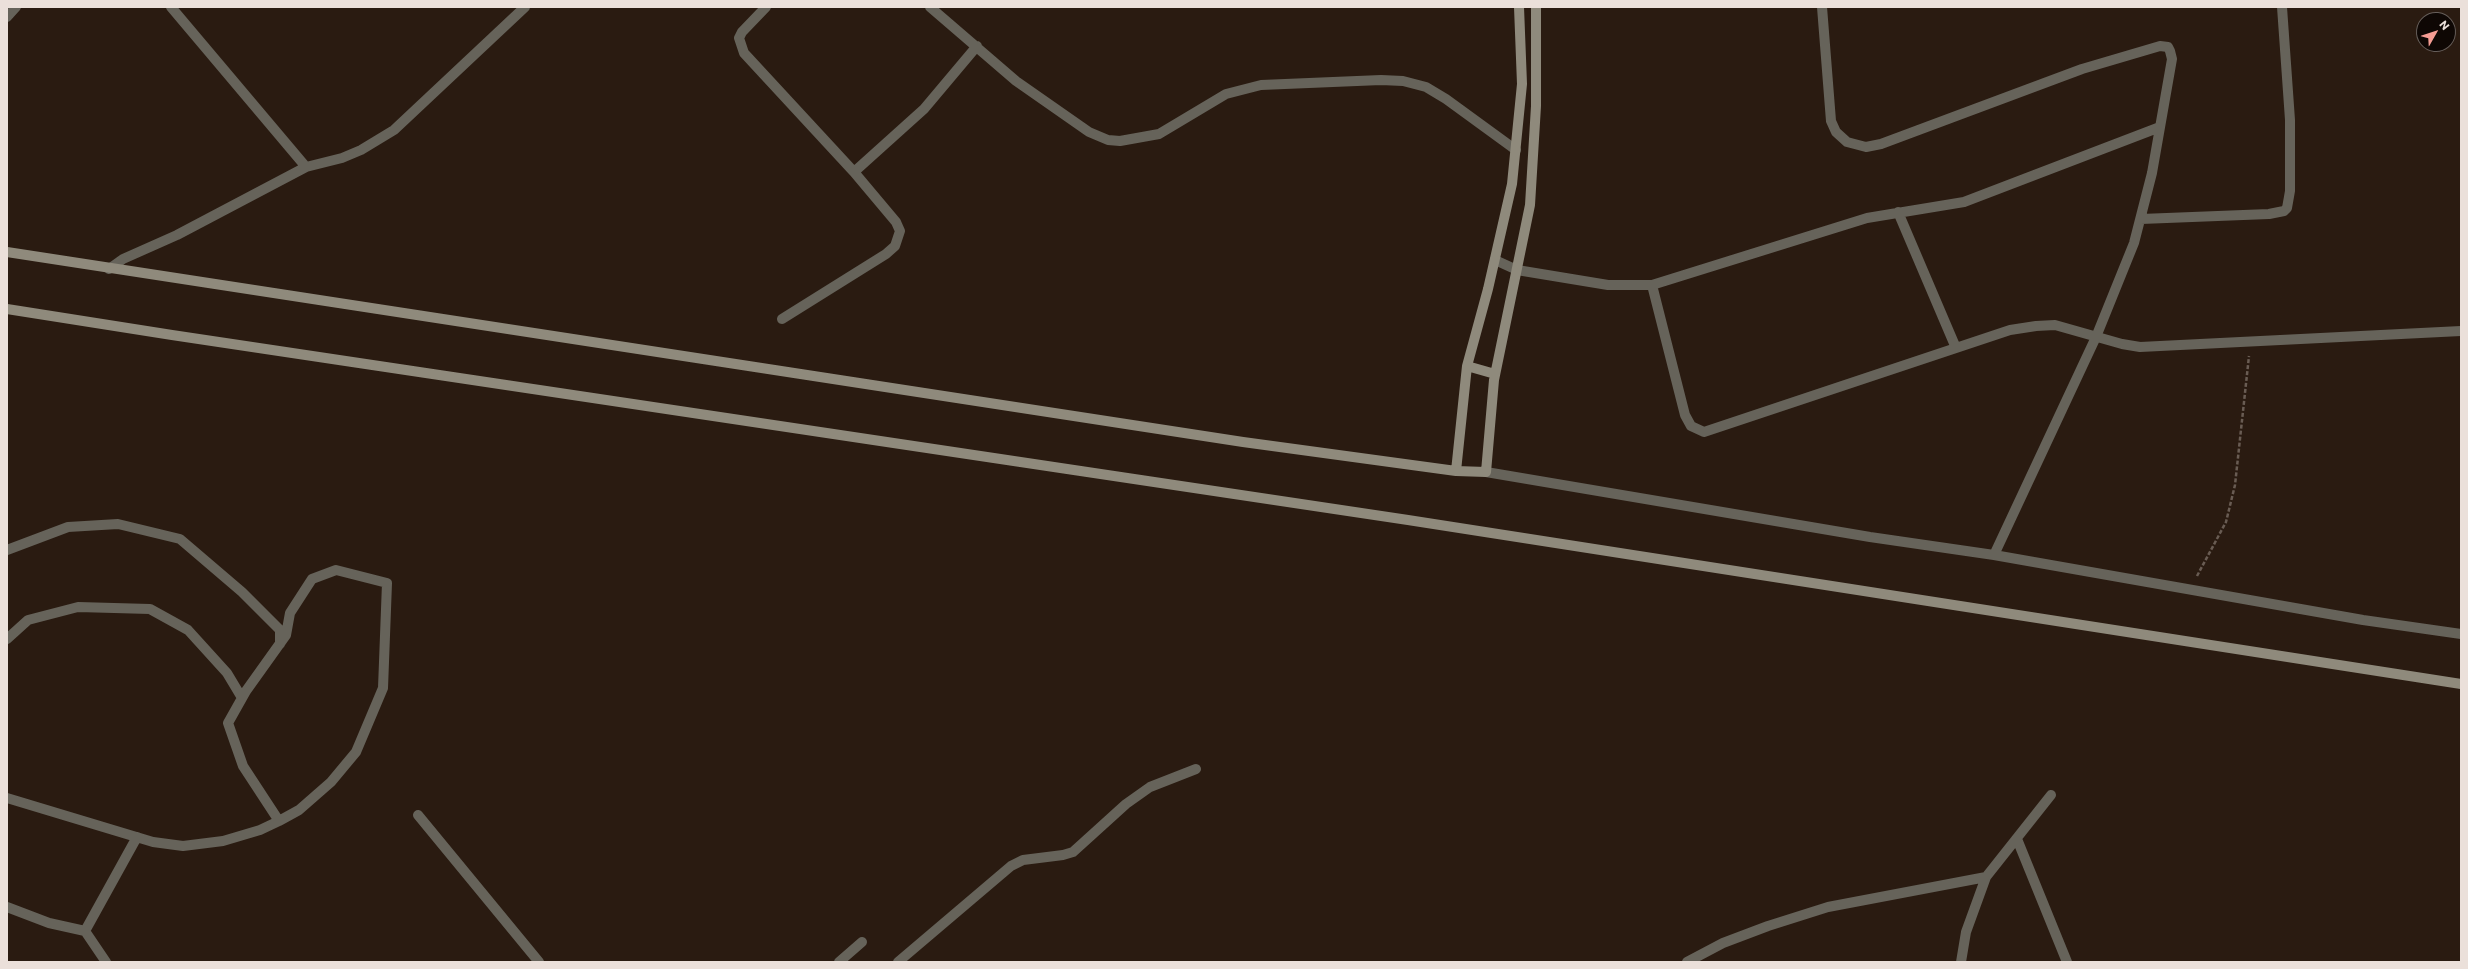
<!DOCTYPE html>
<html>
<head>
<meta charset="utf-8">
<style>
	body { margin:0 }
	#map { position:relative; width:2468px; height:969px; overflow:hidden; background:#2a1b11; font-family:Commissioner,sans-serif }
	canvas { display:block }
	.frame { position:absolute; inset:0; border:8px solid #ebe0da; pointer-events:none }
	.north { position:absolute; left:2416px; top:12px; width:40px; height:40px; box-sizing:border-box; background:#0e0704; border:1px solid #665e5a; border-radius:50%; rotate:51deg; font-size:11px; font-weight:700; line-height:16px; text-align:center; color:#ebe0da }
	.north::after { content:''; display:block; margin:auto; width:14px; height:18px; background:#f59c93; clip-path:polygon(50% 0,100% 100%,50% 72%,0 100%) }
</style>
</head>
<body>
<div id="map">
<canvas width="2468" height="969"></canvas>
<div class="frame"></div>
<div class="north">N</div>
</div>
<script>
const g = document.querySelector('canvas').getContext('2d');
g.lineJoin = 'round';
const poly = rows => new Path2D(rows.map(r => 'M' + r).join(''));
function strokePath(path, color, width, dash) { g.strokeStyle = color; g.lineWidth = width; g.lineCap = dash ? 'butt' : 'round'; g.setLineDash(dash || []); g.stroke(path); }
const path = poly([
	[2197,576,2226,522,2235,485,2249,356]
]);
const lane = poly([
	[418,815,539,962],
	[839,962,862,942]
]);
const street = poly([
	[171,7,306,167],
	[766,7,742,32,739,38,744,53,854,172,896,222,900,231,895,246,886,254,782,319],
	[930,7,1016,81,1089,132,1108,140,1120,141,1159,134,1226,94,1261,85,1381,80,1403,81,1426,87,1446,99,1516,150],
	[1822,7,1831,121,1836,132,1847,142,1866,147,1881,144,2082,69,2160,46,2168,47,2170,51,2172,59,2152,173,2134,243,2096,337,1994,555],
	[7,17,16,7],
	[854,172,924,109,977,46],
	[1898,212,1956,348],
	[2141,219,2269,214,2284,211,2287,208,2290,191,2290,120,2282,7],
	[1495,260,1517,270,1608,285,1652,285,1867,218,1964,202,2160,127],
	[109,269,123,259,177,235,306,167,342,158,361,150,394,130,525,7],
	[1652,285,1685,415,1691,426,1704,432,2010,330,2036,326,2055,325,2122,344,2140,347,2461,331],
	[1486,472,1870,537,1994,555,2363,620,2461,634],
	[7,550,68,527,118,524,180,539,242,592,280,630,280,644],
	[7,639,28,620,78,607,150,609,188,630,227,673,242,698],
	[7,798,153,842,183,846,223,841,260,830,279,821,299,810,331,782,356,752,383,688,387,583,336,570,312,579,290,613,286,635,246,691,228,723,243,766,279,821],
	[2017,839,2067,962],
	[7,907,49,923,85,931,106,962],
	[85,931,137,837],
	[898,962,1011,866,1023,860,1063,855,1073,852,1126,804,1150,787,1196,769],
	[1687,962,1723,943,1768,926,1828,907,1986,877],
	[1961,962,1966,932,1986,877,2051,795]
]);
const secondary = poly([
	[7,252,1243,442,1456,471,1486,472,1494,380,1530,205,1536,106,1536,7],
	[7,309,172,335,1408,520,2461,684],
	[1467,366,1495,374],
	[1456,471,1467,366,1488,289,1512,184,1522,84,1519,7]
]);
strokePath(path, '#695c53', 2.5, [4, 2]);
strokePath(lane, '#66635a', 10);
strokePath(street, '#66635a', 10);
strokePath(secondary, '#8f8a7c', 10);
</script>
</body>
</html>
